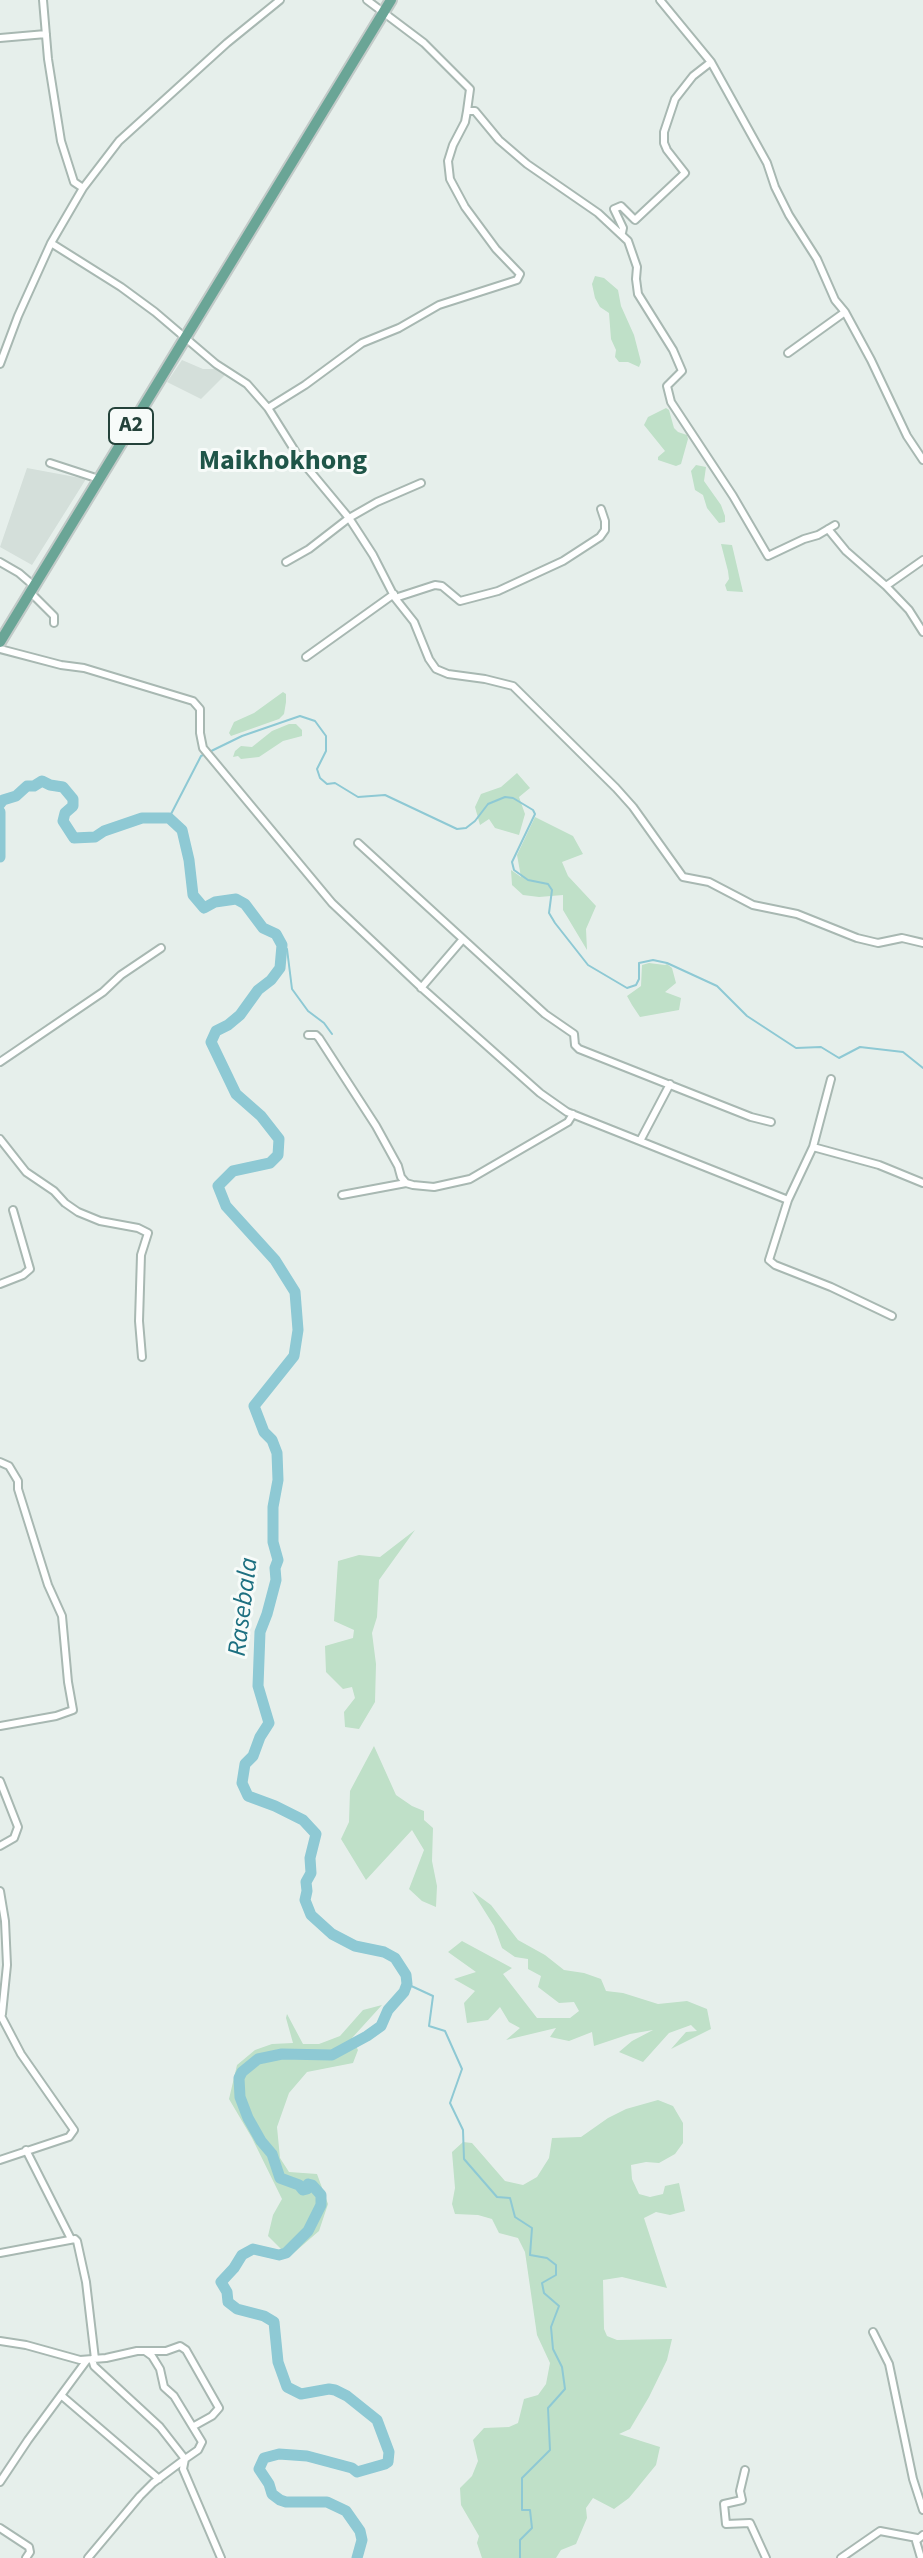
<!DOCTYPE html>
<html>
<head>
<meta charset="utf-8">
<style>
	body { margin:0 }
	canvas { display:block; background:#e6efeb }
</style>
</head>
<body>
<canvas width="923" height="2558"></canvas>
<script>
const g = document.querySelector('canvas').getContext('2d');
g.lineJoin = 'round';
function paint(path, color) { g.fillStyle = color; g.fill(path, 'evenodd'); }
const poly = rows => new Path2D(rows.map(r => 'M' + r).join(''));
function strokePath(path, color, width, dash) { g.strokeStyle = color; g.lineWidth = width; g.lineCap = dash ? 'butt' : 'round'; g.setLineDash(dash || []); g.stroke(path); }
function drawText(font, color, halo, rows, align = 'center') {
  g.font = font + ' "Source Sans 3",sans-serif'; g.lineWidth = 6; g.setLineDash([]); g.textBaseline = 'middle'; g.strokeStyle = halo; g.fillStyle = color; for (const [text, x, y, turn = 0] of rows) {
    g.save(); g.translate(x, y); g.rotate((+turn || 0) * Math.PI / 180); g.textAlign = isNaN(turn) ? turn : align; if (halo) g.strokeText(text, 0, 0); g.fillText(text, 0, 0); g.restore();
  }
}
const built = poly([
	[182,360,203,369,218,369,225,375,201,399,167,382],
	[27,468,86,479,32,565,0,547]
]);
const green = poly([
	[595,276,604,278,618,290,621,306,634,335,641,362,639,367,628,362,619,362,615,357,616,350,611,339,609,313,600,307,595,298,592,284],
	[666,408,669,410,674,428,678,432,687,435,688,439,681,464,676,466,658,460,658,457,665,451,644,425,648,417],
	[696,465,706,467,704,481,721,505,725,516,725,522,719,523,707,508,703,495,695,490,691,471],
	[721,544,732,545,743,592,727,591,725,585,729,579,728,571],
	[283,692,286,694,286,702,284,714,279,719,231,736,229,733,234,722,254,713],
	[289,724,296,724,302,730,302,736,283,741,259,757,241,759,238,756,233,757,235,751,241,746,252,747,272,731],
	[517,773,530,788,519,797,525,814,519,835,495,828,489,819,480,825,475,807,481,794,501,787],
	[535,817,573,836,583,854,562,862,568,876,596,906,586,929,587,950,563,910,563,895,539,897,523,895,512,885,511,870,521,877,517,855],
	[649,963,665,965,667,964,672,968,676,983,665,992,681,998,679,1010,640,1017,632,1005,627,996,641,986,642,965],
	[415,1530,379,1580,377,1617,372,1633,376,1664,375,1702,359,1729,345,1727,344,1712,355,1698,352,1687,343,1689,326,1672,325,1646,353,1638,354,1630,334,1621,338,1561,359,1555,380,1557],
	[374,1746,396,1795,412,1806,424,1811,424,1820,433,1828,432,1861,437,1886,436,1907,422,1901,409,1889,424,1850,412,1830,366,1880,341,1839,349,1822,350,1791],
	[472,1891,491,1905,518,1940,545,1955,564,1970,584,1973,601,1979,606,1991,623,1993,658,2004,687,2001,707,2009,711,2029,671,2049,686,2032,697,2031,691,2025,669,2033,643,2062,619,2052,632,2041,653,2030,630,2034,594,2046,592,2032,569,2041,550,2037,556,2028,506,2040,520,2028,509,2022,500,2007,488,2020,467,2023,464,2003,475,1991,454,1979,476,1972,448,1952,462,1941,512,1968,503,1974,537,2018,570,2018,579,2011,574,2002,559,2003,538,1987,541,1976,528,1969,528,1959,515,1957,502,1948,494,1926],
	[382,2005,352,2038,358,2050,353,2063,307,2072,289,2093,277,2127,280,2158,289,2172,317,2174,328,2204,319,2231,289,2257,268,2236,273,2215,282,2199,252,2138,229,2099,237,2065,255,2050,272,2044,293,2043,286,2018,287,2014,303,2044,319,2044,340,2036,363,2010],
	[658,2100,673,2106,683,2123,683,2143,675,2154,659,2163,646,2162,631,2165,632,2179,639,2194,650,2197,663,2194,665,2186,679,2183,685,2211,670,2215,656,2212,644,2218,667,2288,622,2277,603,2280,604,2329,607,2336,617,2340,672,2339,667,2360,649,2397,630,2429,619,2434,660,2447,656,2465,629,2498,614,2509,593,2498,586,2508,587,2518,576,2544,561,2550,556,2558,482,2558,477,2543,479,2536,461,2505,460,2488,472,2476,478,2461,473,2440,484,2428,509,2427,518,2423,524,2399,538,2395,546,2384,550,2363,537,2335,525,2252,518,2238,499,2233,492,2219,478,2215,455,2214,452,2204,455,2188,452,2152,463,2142,472,2143,505,2181,523,2185,537,2177,549,2158,552,2138,581,2137,608,2118,626,2109]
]);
const stream = poly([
	[169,818,201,756,242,736,300,716,315,721,326,736,326,751,317,769,320,778,327,784,335,783,358,797,385,795,457,829,466,828,475,821,488,804,505,797,513,798,533,810,535,814,512,862,514,870,528,880,548,884,552,890,549,913,555,923,588,965,627,988,636,985,639,979,639,963,653,960,667,963,717,986,747,1016,796,1048,821,1047,839,1058,860,1047,903,1052,923,1068],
	[282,945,287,949,292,989,308,1011,324,1023,332,1034],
	[407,1984,433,1996,429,2026,445,2031,462,2069,450,2103,463,2130,464,2159,497,2197,510,2198,515,2217,532,2228,530,2255,547,2258,556,2265,556,2275,542,2283,544,2293,559,2306,551,2327,553,2349,562,2367,565,2389,548,2408,550,2450,522,2478,522,2510,530,2510,532,2528,520,2540,520,2558]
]);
const river = poly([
	[0,804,3,800,16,796,27,786,34,786,42,781,50,785,63,787,73,799,73,806,65,813,63,821,74,838,95,837,104,831,142,818,169,818,182,830,189,860,193,895,204,908,215,902,236,899,245,904,263,928,276,934,282,945,280,968,271,980,258,990,240,1015,228,1025,216,1031,211,1042,236,1094,261,1116,279,1139,278,1155,270,1163,233,1171,218,1186,226,1206,275,1260,295,1292,298,1330,294,1356,254,1406,264,1432,272,1440,277,1453,278,1480,273,1507,273,1542,278,1560,275,1568,276,1580,267,1614,260,1632,258,1686,269,1723,260,1737,253,1756,245,1764,242,1783,248,1796,275,1806,303,1820,316,1834,310,1858,311,1873,306,1882,307,1891,305,1900,311,1915,332,1934,355,1946,384,1952,395,1958,406,1975,407,1984,404,1992,388,2010,381,2026,367,2036,332,2055,282,2054,258,2059,242,2072,239,2078,240,2097,248,2118,261,2141,272,2154,280,2178,299,2185,303,2190,307,2189,308,2184,312,2185,321,2195,321,2205,308,2231,286,2253,279,2255,253,2249,242,2255,234,2268,221,2282,227,2292,228,2302,237,2309,264,2316,274,2322,278,2362,287,2387,301,2394,329,2389,335,2390,347,2396,377,2420,389,2452,388,2462,385,2464,357,2472,352,2468,307,2456,279,2454,264,2458,259,2469,269,2484,272,2494,280,2500,286,2502,327,2502,346,2511,360,2531,362,2540,357,2558],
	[0,812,0,857]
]);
const street = poly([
	[43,0,48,59,61,141,74,182,83,188],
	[367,0,424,43,470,89,467,111],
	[660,0,711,62,767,163,775,187,789,215,817,259,835,300,845,312,871,360,907,436,923,460],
	[0,38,46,34],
	[622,233,623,228,614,209,621,206,635,220,685,173,667,150,664,143,664,132,675,99,693,76,711,62],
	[51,243,121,287,155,312,216,364,247,384,268,408,300,459,349,518,373,555,395,598,435,585,442,586,460,601,498,591,563,561,600,537,605,530,605,521,601,509],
	[788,353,845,312],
	[0,364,18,316,51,243,83,188,119,141,227,43,280,0],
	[268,408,305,385,362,343,399,328,439,305,517,280,520,274,496,249,465,207,450,179,448,161,453,145,465,122,467,111,475,111,499,140,527,164,598,213,628,241,637,267,636,279,638,294,673,350,682,371,667,386,671,402,733,496,768,556,804,539,818,535,835,525],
	[50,463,99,479],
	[828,529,846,551,886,586,909,610,923,632],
	[0,562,19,573,34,586],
	[286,562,309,549,349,518,377,502,421,483],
	[886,586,923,560],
	[30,592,54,616,54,623],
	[395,598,414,622,429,659,436,669,448,674,485,679,513,686,616,788,633,807,683,877,709,882,753,905,797,914,857,938,878,943,902,938,923,943],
	[0,649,61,665,84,668,193,701,200,709,200,733,203,748,332,903,423,989,540,1093,567,1112,788,1200],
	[306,657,394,594],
	[358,843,545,1014,574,1034,575,1045,579,1049,751,1117,771,1122],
	[421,988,463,939],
	[308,1035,316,1035,319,1038,376,1126,398,1166,401,1177,406,1183,413,1185,434,1187,470,1179,568,1122,573,1114],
	[0,1062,103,992,121,975,161,948],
	[831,1079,813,1147,788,1200,769,1260,775,1265,831,1287,892,1316],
	[0,1139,26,1172,54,1191,65,1203,78,1212,100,1221,138,1228,148,1233,141,1255,139,1321,142,1357],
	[640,1141,670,1084],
	[813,1147,879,1165,923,1183],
	[342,1195,406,1183],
	[0,1284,23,1275,30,1269,13,1210],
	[0,1462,9,1466,18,1481,18,1489,48,1585,62,1616,68,1682,73,1710,56,1716,0,1726],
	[0,1781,18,1827,14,1838,0,1846],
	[0,1891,5,1921,7,1965,2,2014],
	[0,2014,21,2054,74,2130,69,2137,0,2160],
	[26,2150,71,2239],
	[0,2253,75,2239,77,2241,86,2282,95,2359],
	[873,2332,889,2364,913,2479,923,2510],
	[0,2341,26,2345,80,2360,106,2358,137,2351,145,2351,152,2356,160,2369,164,2387,174,2396,202,2442,198,2450,185,2459,183,2469,221,2558],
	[145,2351,166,2351,180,2346,186,2350,219,2408,212,2416,194,2426],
	[62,2396,159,2479],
	[745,2470,740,2491,742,2500,724,2504,726,2524,750,2523,766,2558],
	[0,2482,28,2440,87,2360],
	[0,2528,29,2547,30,2552,26,2558],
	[88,2558,140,2496,153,2483,185,2459,160,2427,94,2366,92,2359],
	[841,2558,880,2531,917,2538],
	[921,2558,916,2541,923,2535]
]);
const primary = poly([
	[0,642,391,0]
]);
const shields = [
	[131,426,44]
];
const shieldNames = [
	["A2",131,426]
];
const waterNames = [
	["Rasebala",245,1607,-83]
];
const quarterNames = [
	["Maikhokhong",283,463]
];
paint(built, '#d4dfda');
paint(green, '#bfe0c8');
strokePath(stream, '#8ec9d4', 2);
strokePath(river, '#8ec9d4', 11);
strokePath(street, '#a8b8b2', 10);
strokePath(primary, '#c2cac8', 14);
strokePath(street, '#fff', 6);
strokePath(primary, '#6aa596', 10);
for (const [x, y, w] of shields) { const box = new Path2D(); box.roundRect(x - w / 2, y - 18, w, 36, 6); g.fillStyle = '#f7fbf9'; g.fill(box); strokePath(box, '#24423a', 2); }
drawText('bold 22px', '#24423a', null, shieldNames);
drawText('italic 26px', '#1c6f80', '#f7fbf9', waterNames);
drawText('bold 28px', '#1f5548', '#f7fbf9', quarterNames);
</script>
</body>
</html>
